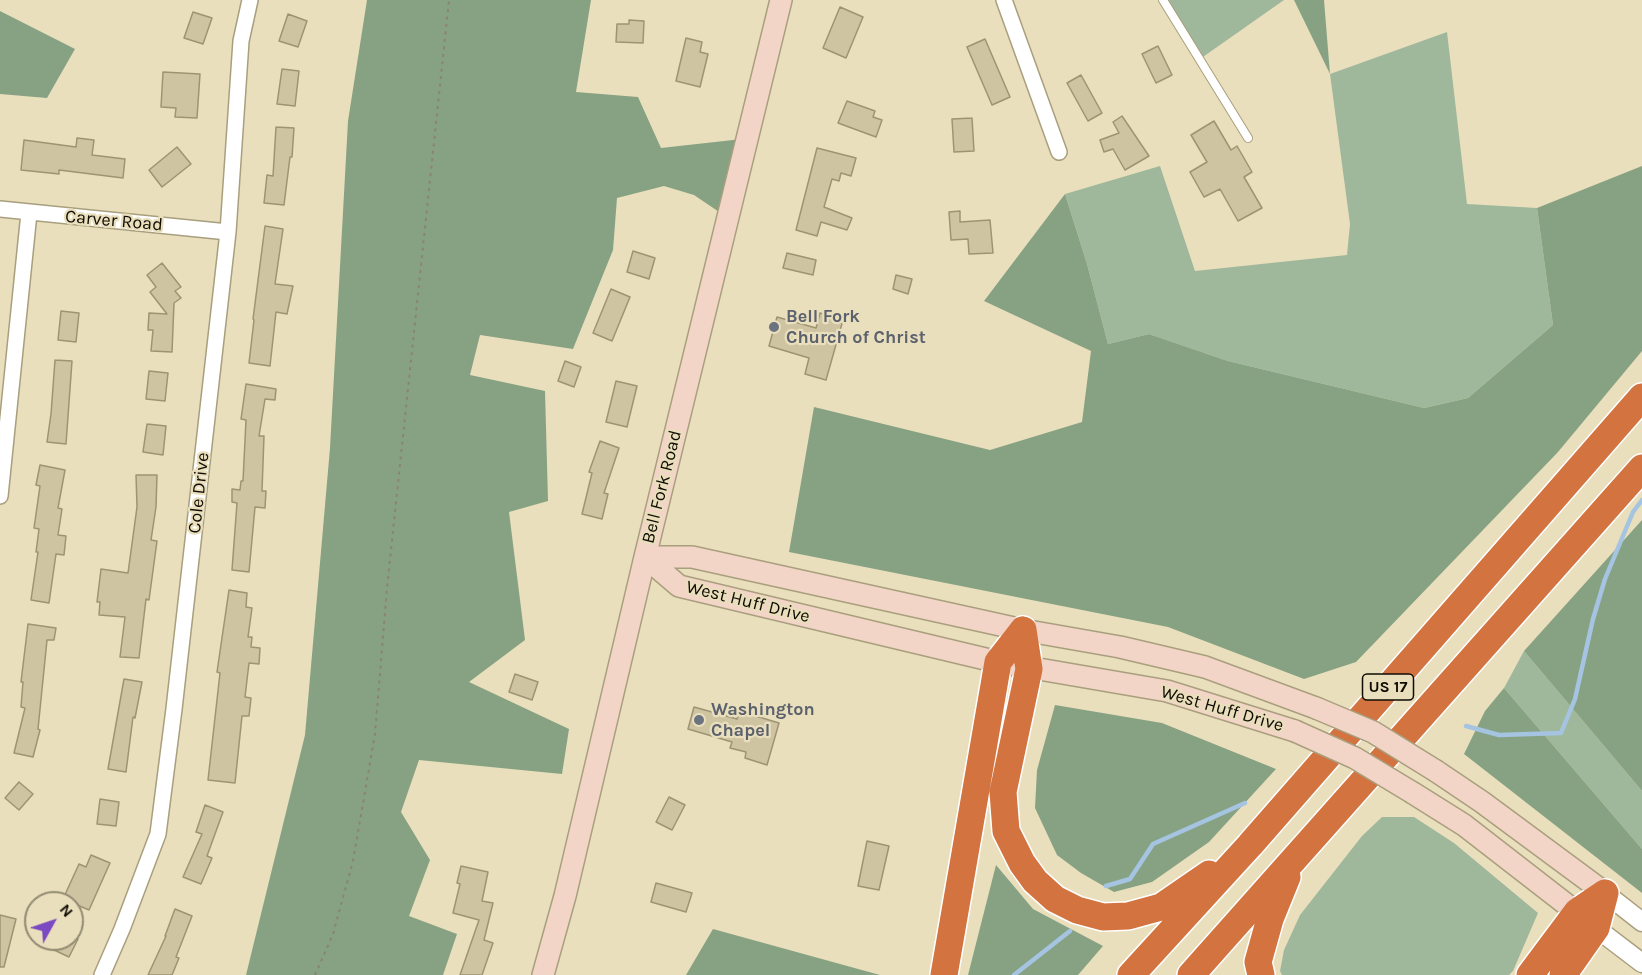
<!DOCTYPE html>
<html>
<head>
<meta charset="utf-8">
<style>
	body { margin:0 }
	#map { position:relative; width:1642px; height:975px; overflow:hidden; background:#e9dfbc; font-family:Karla,sans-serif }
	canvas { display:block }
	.north { position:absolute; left:24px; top:891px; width:60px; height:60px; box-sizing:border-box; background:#e9dfbc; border:2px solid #928b72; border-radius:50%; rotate:50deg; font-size:16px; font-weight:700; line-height:24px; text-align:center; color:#100c03 }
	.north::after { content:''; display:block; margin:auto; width:21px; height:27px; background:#7b49c1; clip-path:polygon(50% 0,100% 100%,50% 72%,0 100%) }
</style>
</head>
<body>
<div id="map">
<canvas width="1642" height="975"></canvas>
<div class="north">N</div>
</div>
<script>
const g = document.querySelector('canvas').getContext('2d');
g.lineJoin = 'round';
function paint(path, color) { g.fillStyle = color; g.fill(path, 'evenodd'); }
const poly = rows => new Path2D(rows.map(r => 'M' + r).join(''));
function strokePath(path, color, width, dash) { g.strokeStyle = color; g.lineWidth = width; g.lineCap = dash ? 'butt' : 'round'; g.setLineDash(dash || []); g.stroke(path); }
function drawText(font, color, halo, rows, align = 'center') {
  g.font = font + ' Karla,sans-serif'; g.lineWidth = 4.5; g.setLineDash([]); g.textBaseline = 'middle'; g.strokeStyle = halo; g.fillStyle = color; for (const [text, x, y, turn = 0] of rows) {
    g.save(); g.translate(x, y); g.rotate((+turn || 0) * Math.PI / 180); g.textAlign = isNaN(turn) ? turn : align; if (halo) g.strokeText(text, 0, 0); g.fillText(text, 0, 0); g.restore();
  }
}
const green = poly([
	[1163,0,1284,0,1200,59],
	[1447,32,1467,204,1537,208,1553,325,1468,398,1424,408,1228,361,1149,334,1108,344,1087,264,1065,194,1160,166,1195,271,1347,255,1350,224,1330,74],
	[1524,651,1642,791,1642,849,1504,688],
	[1382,817,1414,817,1454,843,1538,913,1513,971,1509,975,1282,975,1280,971,1284,950,1300,915,1362,836]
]);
const forest = poly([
	[367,0,591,0,576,92,638,97,661,148,742,139,728,218,694,195,664,186,617,198,613,250,573,349,480,335,470,375,545,391,548,501,509,512,525,640,469,682,569,729,562,774,419,760,401,812,430,860,409,916,457,934,443,975,246,975,305,735,330,448,348,121],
	[1294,0,1324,0,1330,74],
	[0,11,75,49,47,98,0,94],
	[1642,166,1642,351,1558,452,1356,662,1304,679,1168,627,789,552,814,407,990,450,1082,422,1091,351,984,301,1065,194,1087,264,1108,344,1149,334,1228,361,1424,408,1468,398,1553,325,1537,208],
	[1642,520,1642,791,1524,651],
	[1504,688,1642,849,1642,893,1464,754,1485,711],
	[1055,705,1162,723,1276,769,1209,842,1152,882,1114,892,1081,873,1057,855,1035,808,1037,770],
	[996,865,1033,909,1103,946,1078,975,968,975],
	[713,929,880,975,686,975]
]);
const stream = poly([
	[1466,726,1499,735,1561,733,1575,699,1593,619,1605,579,1633,512,1642,500],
	[1106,886,1130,879,1153,844,1245,803],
	[1014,975,1070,931]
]);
const building = poly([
	[840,7,863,17,846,58,823,48,840,7],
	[193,12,212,18,203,44,184,38,193,12],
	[288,14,307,21,298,47,279,41,288,14],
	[629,20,644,21,643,43,616,42,617,24,629,24,629,20],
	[686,38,702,42,700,52,708,54,700,87,676,81,686,38],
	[985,39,1010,97,992,105,967,47,985,39],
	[1158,46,1172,75,1156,83,1142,54,1158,46],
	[282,69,299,71,295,106,277,104,282,69],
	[163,72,200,74,197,118,175,117,176,108,161,107,163,72],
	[1081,75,1102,113,1088,121,1067,83,1081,75],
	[847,101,875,111,873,117,882,120,876,137,838,123,847,101],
	[1122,116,1149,156,1125,170,1113,149,1104,152,1100,140,1119,133,1113,122,1122,116],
	[972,118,974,151,954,152,952,119,972,118],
	[1214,121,1231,150,1237,146,1252,172,1244,177,1262,208,1238,221,1220,189,1204,197,1190,172,1207,162,1191,135,1214,121],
	[276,127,294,128,292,157,290,157,284,205,264,203,267,175,273,176,276,127],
	[77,138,94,140,92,155,125,159,123,178,59,170,59,174,21,170,24,140,76,147,77,138],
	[177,147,191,164,162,187,149,170,177,147],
	[817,148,856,158,851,176,841,173,839,181,832,179,824,207,852,218,847,230,821,222,817,236,796,230,817,148],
	[960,211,960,222,990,220,993,253,969,254,968,239,951,240,949,212,960,211],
	[265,226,283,229,275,284,293,286,287,314,276,312,270,366,249,363,254,320,253,319,265,226],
	[633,251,655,258,649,279,627,272,633,251],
	[787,253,816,260,813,275,783,268,787,253],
	[162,263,181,287,175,291,181,298,174,303,172,352,151,351,153,330,148,330,149,313,167,314,150,292,156,287,147,275,162,263],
	[896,275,912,279,908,294,893,289,896,275],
	[611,289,630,297,612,341,593,333,611,289],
	[61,311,79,313,76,342,58,340,61,311],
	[820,313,843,320,826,380,805,374,809,358,769,346,777,317,816,328,820,313],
	[55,360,72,361,66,444,47,442,51,414,55,360],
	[565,361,581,367,574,387,558,381,565,361],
	[149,371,168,373,165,401,146,399,149,371],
	[616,381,637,386,627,427,606,422,616,381],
	[246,384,276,389,275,400,265,399,259,436,264,436,262,491,266,491,265,508,255,507,249,572,232,570,237,503,232,502,232,489,240,490,241,481,243,481,246,420,241,419,246,384],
	[147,424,166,426,163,455,143,452,147,424],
	[600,441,619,448,604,493,608,494,602,519,582,514,592,473,589,472,600,441],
	[40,465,65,470,58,508,62,509,58,535,66,536,64,555,56,554,49,603,31,600,38,552,36,552,39,529,34,528,40,486,36,485,40,465],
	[136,475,157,475,156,507,151,540,157,541,149,600,146,599,139,658,120,657,125,617,99,615,100,602,97,602,101,569,128,573,137,507,136,475],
	[229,590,247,593,246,607,252,608,248,637,252,637,251,647,260,648,259,664,249,663,245,697,251,698,249,716,242,716,235,783,208,780,220,673,217,672,229,590],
	[28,624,56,628,54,640,47,640,38,729,40,730,33,757,14,753,25,708,21,707,23,682,21,682,28,624],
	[515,674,538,682,532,700,509,692,515,674],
	[124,679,142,682,135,718,133,717,126,772,108,769,124,679],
	[694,707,737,719,739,711,779,723,767,765,745,758,746,752,730,748,732,742,688,729,694,707],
	[19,782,33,794,19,810,5,798,19,782],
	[669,797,685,805,672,830,656,822,669,797],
	[100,799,119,802,116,826,97,824,100,799],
	[205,805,223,812,207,856,212,858,201,884,183,877,202,834,196,832,205,805],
	[867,841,889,846,879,890,858,886,867,841],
	[91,855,110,863,89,910,63,899,79,864,86,867,91,855],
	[461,866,488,872,482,901,493,903,484,940,493,943,482,975,460,975,479,920,453,913,460,884,457,883,461,866],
	[656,883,692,893,686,912,651,902,656,883],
	[175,909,192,916,176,957,179,958,172,975,148,975,166,936,165,936,175,909],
	[0,915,16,919,4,967,0,967,0,915],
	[57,939,78,939,69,957,52,949,57,939]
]);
const path = poly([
	[315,975,333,934,353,861,375,734,387,588,449,0]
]);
const service = poly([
	[1163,0,1248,138]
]);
const minor = poly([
	[1004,0,1059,152],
	[0,209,228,232],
	[0,496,29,213],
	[102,975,122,929,158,834,174,709,228,232,241,41,250,0]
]);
const tertiary = poly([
	[1605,893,1642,922],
	[1596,928,1642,963]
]);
const secondary = poly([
	[645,557,692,557,1023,630,1120,647,1205,667,1316,708],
	[645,557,679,586,998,662,1167,691,1295,731],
	[1436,771,1482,802,1605,893],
	[1413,793,1464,825,1589,922],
	[543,975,565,896,645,557,781,0]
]);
const motorway = poly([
	[1023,630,1029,669,1003,792,1006,831,1022,863,1035,881,1055,899,1077,910,1103,917,1128,916,1161,907,1209,874],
	[944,975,998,662,1023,630],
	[1131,975,1250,845,1642,397],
	[1191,975,1642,468],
	[1261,975,1258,962,1270,919,1287,877],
	[1530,975,1577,912,1605,893],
	[1563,975,1596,928,1605,893]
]);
const secondaryBridge = poly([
	[1316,708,1373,732,1436,771],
	[1295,731,1355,758,1413,793]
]);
const markers = [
	[774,327,6,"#6b7280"],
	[699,720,6,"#6b7280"]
];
const shields = [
	[1388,687,51]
];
const shieldNames = [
	["US 17",1388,687]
];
const streetNames = [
	["Carver Road",114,221,5],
	["Bell Fork Road",662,487,-76],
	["Cole Drive",199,493,-84],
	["West Huff Drive",748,602,14],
	["West Huff Drive",1222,709,16]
];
const worshipNames = [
	["Bell Fork",786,317],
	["Church of Christ",786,338],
	["Washington",711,710],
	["Chapel",711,731]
];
paint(green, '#9fb89c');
paint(forest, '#87a283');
strokePath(stream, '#a5c4e2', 4.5);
paint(building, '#cec4a1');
strokePath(building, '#9e9473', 1.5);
strokePath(service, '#a99f7e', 10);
strokePath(minor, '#a99f7e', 18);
strokePath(tertiary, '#a99f7e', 21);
strokePath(secondary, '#a99f7e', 24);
strokePath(motorway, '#fff', 30);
strokePath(path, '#8b846c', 2, [3, 4.5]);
strokePath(service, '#fff', 8);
strokePath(minor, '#fff', 15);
strokePath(tertiary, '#fff', 18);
strokePath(secondary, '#f2d5c6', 21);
strokePath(motorway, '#d27340', 27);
strokePath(secondaryBridge, '#a99f7e', 24, []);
strokePath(secondaryBridge, '#f2d5c6', 21);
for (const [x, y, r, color] of markers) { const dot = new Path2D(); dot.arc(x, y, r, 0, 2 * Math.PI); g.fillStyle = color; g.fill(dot); strokePath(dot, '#e9dfbc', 2); }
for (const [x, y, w] of shields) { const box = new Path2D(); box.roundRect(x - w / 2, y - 13, w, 26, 4.5); g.fillStyle = '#e9dfbc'; g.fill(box); strokePath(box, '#100c03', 1.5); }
drawText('bold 16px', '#100c03', null, shieldNames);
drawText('18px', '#100c03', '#e9dfbc', streetNames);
drawText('bold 18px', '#5b616d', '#e9dfbc', worshipNames, 'left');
</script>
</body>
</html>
